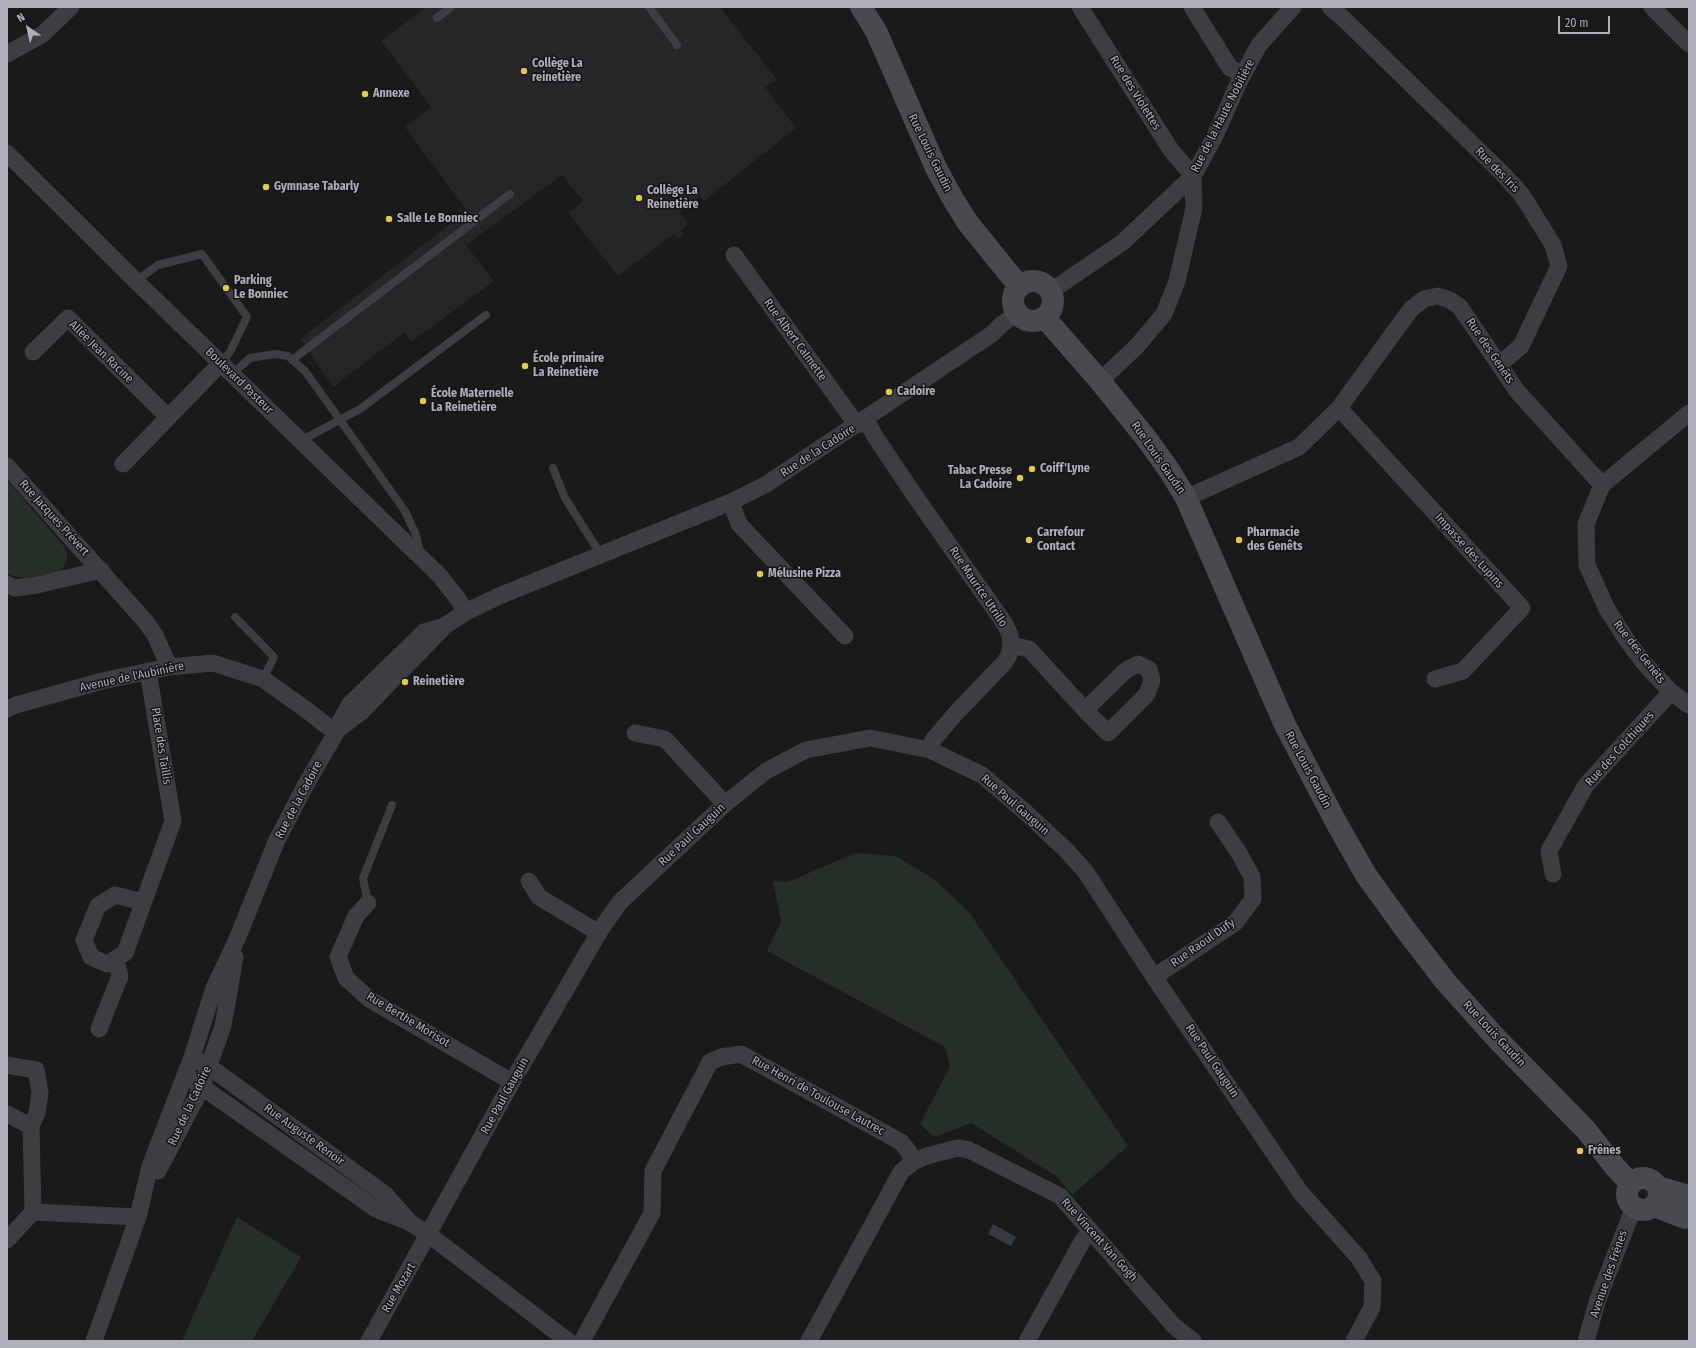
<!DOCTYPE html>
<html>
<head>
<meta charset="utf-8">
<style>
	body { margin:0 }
	#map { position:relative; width:1696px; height:1348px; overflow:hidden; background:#1a1a1b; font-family:"Fira Sans Condensed",sans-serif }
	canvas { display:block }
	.frame { position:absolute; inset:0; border:8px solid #adafba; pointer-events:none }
	.north { position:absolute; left:8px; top:8px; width:40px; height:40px; -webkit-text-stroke:3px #151416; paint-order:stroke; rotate:326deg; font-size:11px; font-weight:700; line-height:16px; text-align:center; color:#adafba }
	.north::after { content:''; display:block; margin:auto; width:14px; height:18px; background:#adafba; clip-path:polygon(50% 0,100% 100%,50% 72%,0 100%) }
	.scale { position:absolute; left:1558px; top:16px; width:52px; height:18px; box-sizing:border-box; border:2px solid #adafba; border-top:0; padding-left:5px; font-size:12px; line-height:14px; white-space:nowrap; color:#adafba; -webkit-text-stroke:3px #151416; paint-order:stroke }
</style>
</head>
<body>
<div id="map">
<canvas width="1696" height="1348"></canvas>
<div class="frame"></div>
<div class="north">N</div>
<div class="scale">20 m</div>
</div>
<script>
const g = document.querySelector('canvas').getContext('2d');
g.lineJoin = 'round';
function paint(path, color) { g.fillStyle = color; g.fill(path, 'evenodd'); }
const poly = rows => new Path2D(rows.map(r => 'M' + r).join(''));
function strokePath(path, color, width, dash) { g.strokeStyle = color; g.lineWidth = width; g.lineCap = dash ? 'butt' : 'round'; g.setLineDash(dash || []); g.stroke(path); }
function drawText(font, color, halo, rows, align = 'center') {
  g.font = font + ' "Fira Sans Condensed",sans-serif'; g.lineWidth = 3; g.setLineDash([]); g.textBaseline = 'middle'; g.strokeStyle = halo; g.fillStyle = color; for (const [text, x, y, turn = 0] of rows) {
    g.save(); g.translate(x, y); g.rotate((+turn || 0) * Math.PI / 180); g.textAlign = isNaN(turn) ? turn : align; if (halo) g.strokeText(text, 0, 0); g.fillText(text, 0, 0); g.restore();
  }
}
const built = poly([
	[426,7,720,7,777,80,765,87,796,128,704,201,700,196,680,212,688,224,681,230,684,235,678,239,674,234,618,276,568,213,583,201,562,175,466,245,494,281,411,342,405,332,333,387,300,339,467,211,405,127,431,107,381,41]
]);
const green = poly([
	[7,480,64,546,67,554,67,560,63,568,58,573,25,578,12,576,7,573],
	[855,853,896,856,935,880,969,912,1128,1146,1072,1195,1056,1176,971,1123,934,1137,920,1124,950,1067,945,1047,767,951,781,922,773,881,788,882],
	[237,1217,301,1257,252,1341,182,1341]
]);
const water = poly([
	[993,1224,1016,1237,1011,1246,988,1234]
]);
const lane = poly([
	[649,7,677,45],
	[437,18,451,7],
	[136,281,158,265,202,254,247,317,230,352,221,363],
	[292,360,510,194],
	[232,374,250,358,275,354,288,356,305,371,405,511,416,535,420,553],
	[303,443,306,438,360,409,486,315],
	[553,468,565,498,601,555],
	[235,617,274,657,263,679],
	[368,903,363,878,392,805]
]);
const street = poly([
	[1080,7,1171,150,1193,176],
	[1192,7,1230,68,1243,75],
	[1330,7,1344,19,1503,174,1522,195,1553,245,1559,266,1521,346,1500,364],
	[1652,7,1689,44],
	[7,54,43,34,71,7],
	[7,153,136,281,440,576,458,599,466,612],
	[734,255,857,425],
	[1051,291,1123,242,1193,176,1214,138,1239,82,1259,45,1293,7],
	[33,352,68,318,168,417],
	[1100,381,1137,346,1164,314,1177,281,1194,208,1193,176],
	[1339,408,1522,608,1463,671,1435,679],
	[1689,413,1602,485,1586,524,1587,565,1607,609,1626,639,1644,663,1671,692,1689,705],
	[865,419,876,438,917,499,1005,624,1010,635,1011,645,1009,655,1004,663,956,713,933,740,930,750],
	[123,464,221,363],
	[7,466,145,621,155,635,169,667],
	[1186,498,1299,447,1339,408,1411,309,1424,299,1438,296,1450,300,1460,307,1517,391,1602,485],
	[731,502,739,524,845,636],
	[7,584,15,588,37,585,101,570],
	[1011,645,1029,649,1085,710,1126,670,1138,664,1149,669,1152,680,1147,694,1108,733,1085,710],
	[7,709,16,705,102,681,169,667,213,663,263,679,308,711,327,726,337,731],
	[340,728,361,712,446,625,466,612,499,596,731,502,765,485,992,334,1002,324,1017,314],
	[635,733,665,739,725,804],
	[1553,874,1549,851,1586,785,1671,692],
	[529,881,539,897,599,933],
	[143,902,115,895,98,906,84,940,91,957,107,964,125,953,173,821,148,671],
	[368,903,356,916,338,957,346,978,369,999,512,1082],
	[1154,977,1235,923,1253,899,1252,877,1239,853,1218,822],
	[99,1029,120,976,115,959],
	[199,1061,218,1073,386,1195,408,1220],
	[7,1065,36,1070,40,1092,37,1113,31,1126,33,1212,138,1217],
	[185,1075,376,1209,409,1222,428,1234,568,1341],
	[7,1114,31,1126],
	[158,1171,202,1087,208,1068,223,1026,235,957],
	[7,1240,33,1212],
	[94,1341,138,1217,150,1166,192,1057,214,988,237,939,277,840,305,786,337,731,340,722,350,704,424,632,445,626],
	[369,1341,512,1082,601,929,620,902,725,804,766,771,806,750,870,738,930,750,982,775,1023,810,1066,850,1085,871,1154,977,1301,1193,1359,1258,1373,1281,1372,1307,1354,1341],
	[582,1341,652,1213,653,1171,710,1062,721,1057,741,1054,901,1142,909,1152,913,1162],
	[809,1341,901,1172,913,1162,927,1156,957,1148,969,1150,1060,1196,1174,1326,1193,1341],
	[1027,1341,1083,1240,1091,1231],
	[1586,1341,1598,1299,1634,1207]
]);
const secondary = poly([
	[861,7,876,31,936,168,953,199,968,223,1019,286],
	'1013 301a20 20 0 1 1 40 0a20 20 0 1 1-40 0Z',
	[1045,318,1100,381,1146,438,1169,470,1186,498,1285,725,1337,824,1366,875,1405,929,1445,981,1497,1039,1586,1130,1615,1167,1631,1184],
	'1627 1194a16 16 0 1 1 32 0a16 16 0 1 1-32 0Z',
	[1658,1187,1689,1196],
	[1654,1206,1685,1218]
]);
const markers = [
	[524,71,4,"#e2c94b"],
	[365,94,4,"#e2c94b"],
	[266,187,4,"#e2c94b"],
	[639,198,4,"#e2c94b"],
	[389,219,4,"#e2c94b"],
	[226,288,4,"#e2c94b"],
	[525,366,4,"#e2c94b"],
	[889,392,4,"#e2c94b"],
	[423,401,4,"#e2c94b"],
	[1032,469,4,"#e2c94b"],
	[1020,478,4,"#e2c94b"],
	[1029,540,4,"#e2c94b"],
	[1239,540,4,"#e2c94b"],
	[760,574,4,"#e2c94b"],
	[405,682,4,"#e2c94b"],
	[1580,1151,4,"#e2c94b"]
];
const poiNames = [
	["Collège La",532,64],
	["reinetière",532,78],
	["Annexe",373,94],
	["Gymnase Tabarly",274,187],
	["Collège La",647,191],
	["Reinetière",647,205],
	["Salle Le Bonniec",397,219],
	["Parking",234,281],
	["Le Bonniec",234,295],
	["École primaire",533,359],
	["La Reinetière",533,373],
	["Cadoire",897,392],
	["École Maternelle",431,394],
	["La Reinetière",431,408],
	["Coiff'Lyne",1040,469],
	["Tabac Presse",1012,471,"right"],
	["La Cadoire",1012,485,"right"],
	["Carrefour",1037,533],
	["Contact",1037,547],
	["Pharmacie",1247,533],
	["des Genêts",1247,547],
	["Mélusine Pizza",768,574],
	["Reinetière",413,682],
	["Frênes",1588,1151]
];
const streetNames = [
	["Rue des Violettes",1135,93,58],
	["Rue de la Haute Nobilière",1223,116,-63],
	["Rue Louis Gaudin",930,153,64],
	["Rue des Iris",1497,170,46],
	["Rue Albert Calmette",795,340,54],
	["Rue des Genêts",1490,351,56],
	["Allée Jean Racine",101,352,44],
	["Boulevard Pasteur",239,381,44],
	["Rue de la Cadoire",818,451,-33],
	["Rue Louis Gaudin",1158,458,55],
	["Rue Jacques Prévert",54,518,48],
	["Impasse des Lupins",1469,551,48],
	["Rue Maurice Utrillo",978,587,56],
	["Rue des Genêts",1639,652,52],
	["Avenue de l'Aubinière",132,677,-12],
	["Place des Taillis",161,746,81],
	["Rue des Colchiques",1620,749,-48],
	["Rue Louis Gaudin",1308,770,62],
	["Rue de la Cadoire",299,800,-62],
	["Rue Paul Gauguin",1015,805,41],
	["Rue Paul Gauguin",692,835,-43],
	["Rue Raoul Dufy",1203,943,-35],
	["Rue Berthe Morisot",408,1020,31],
	["Rue Louis Gaudin",1494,1034,47],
	["Rue Paul Gauguin",1212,1061,56],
	["Rue Paul Gauguin",505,1096,-61],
	["Rue Henri de Toulouse Lautrec",818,1096,29],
	["Rue de la Cadoire",190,1106,-65],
	["Rue Auguste Renoir",304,1135,36],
	["Rue Vincent Van Gogh",1099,1240,48],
	["Avenue des Frênes",1609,1274,-71],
	["Rue Mozart",399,1288,-60]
];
paint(built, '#262628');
paint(green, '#262e28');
paint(water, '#343a43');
strokePath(lane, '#3d3d42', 8);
strokePath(street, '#3d3d42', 17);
strokePath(secondary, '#494a50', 22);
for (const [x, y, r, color] of markers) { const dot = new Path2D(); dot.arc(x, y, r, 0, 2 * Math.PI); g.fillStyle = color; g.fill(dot); strokePath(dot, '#151416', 1.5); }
drawText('bold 12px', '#adafba', '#151416', poiNames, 'left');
drawText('12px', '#adafba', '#151416', streetNames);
</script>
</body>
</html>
